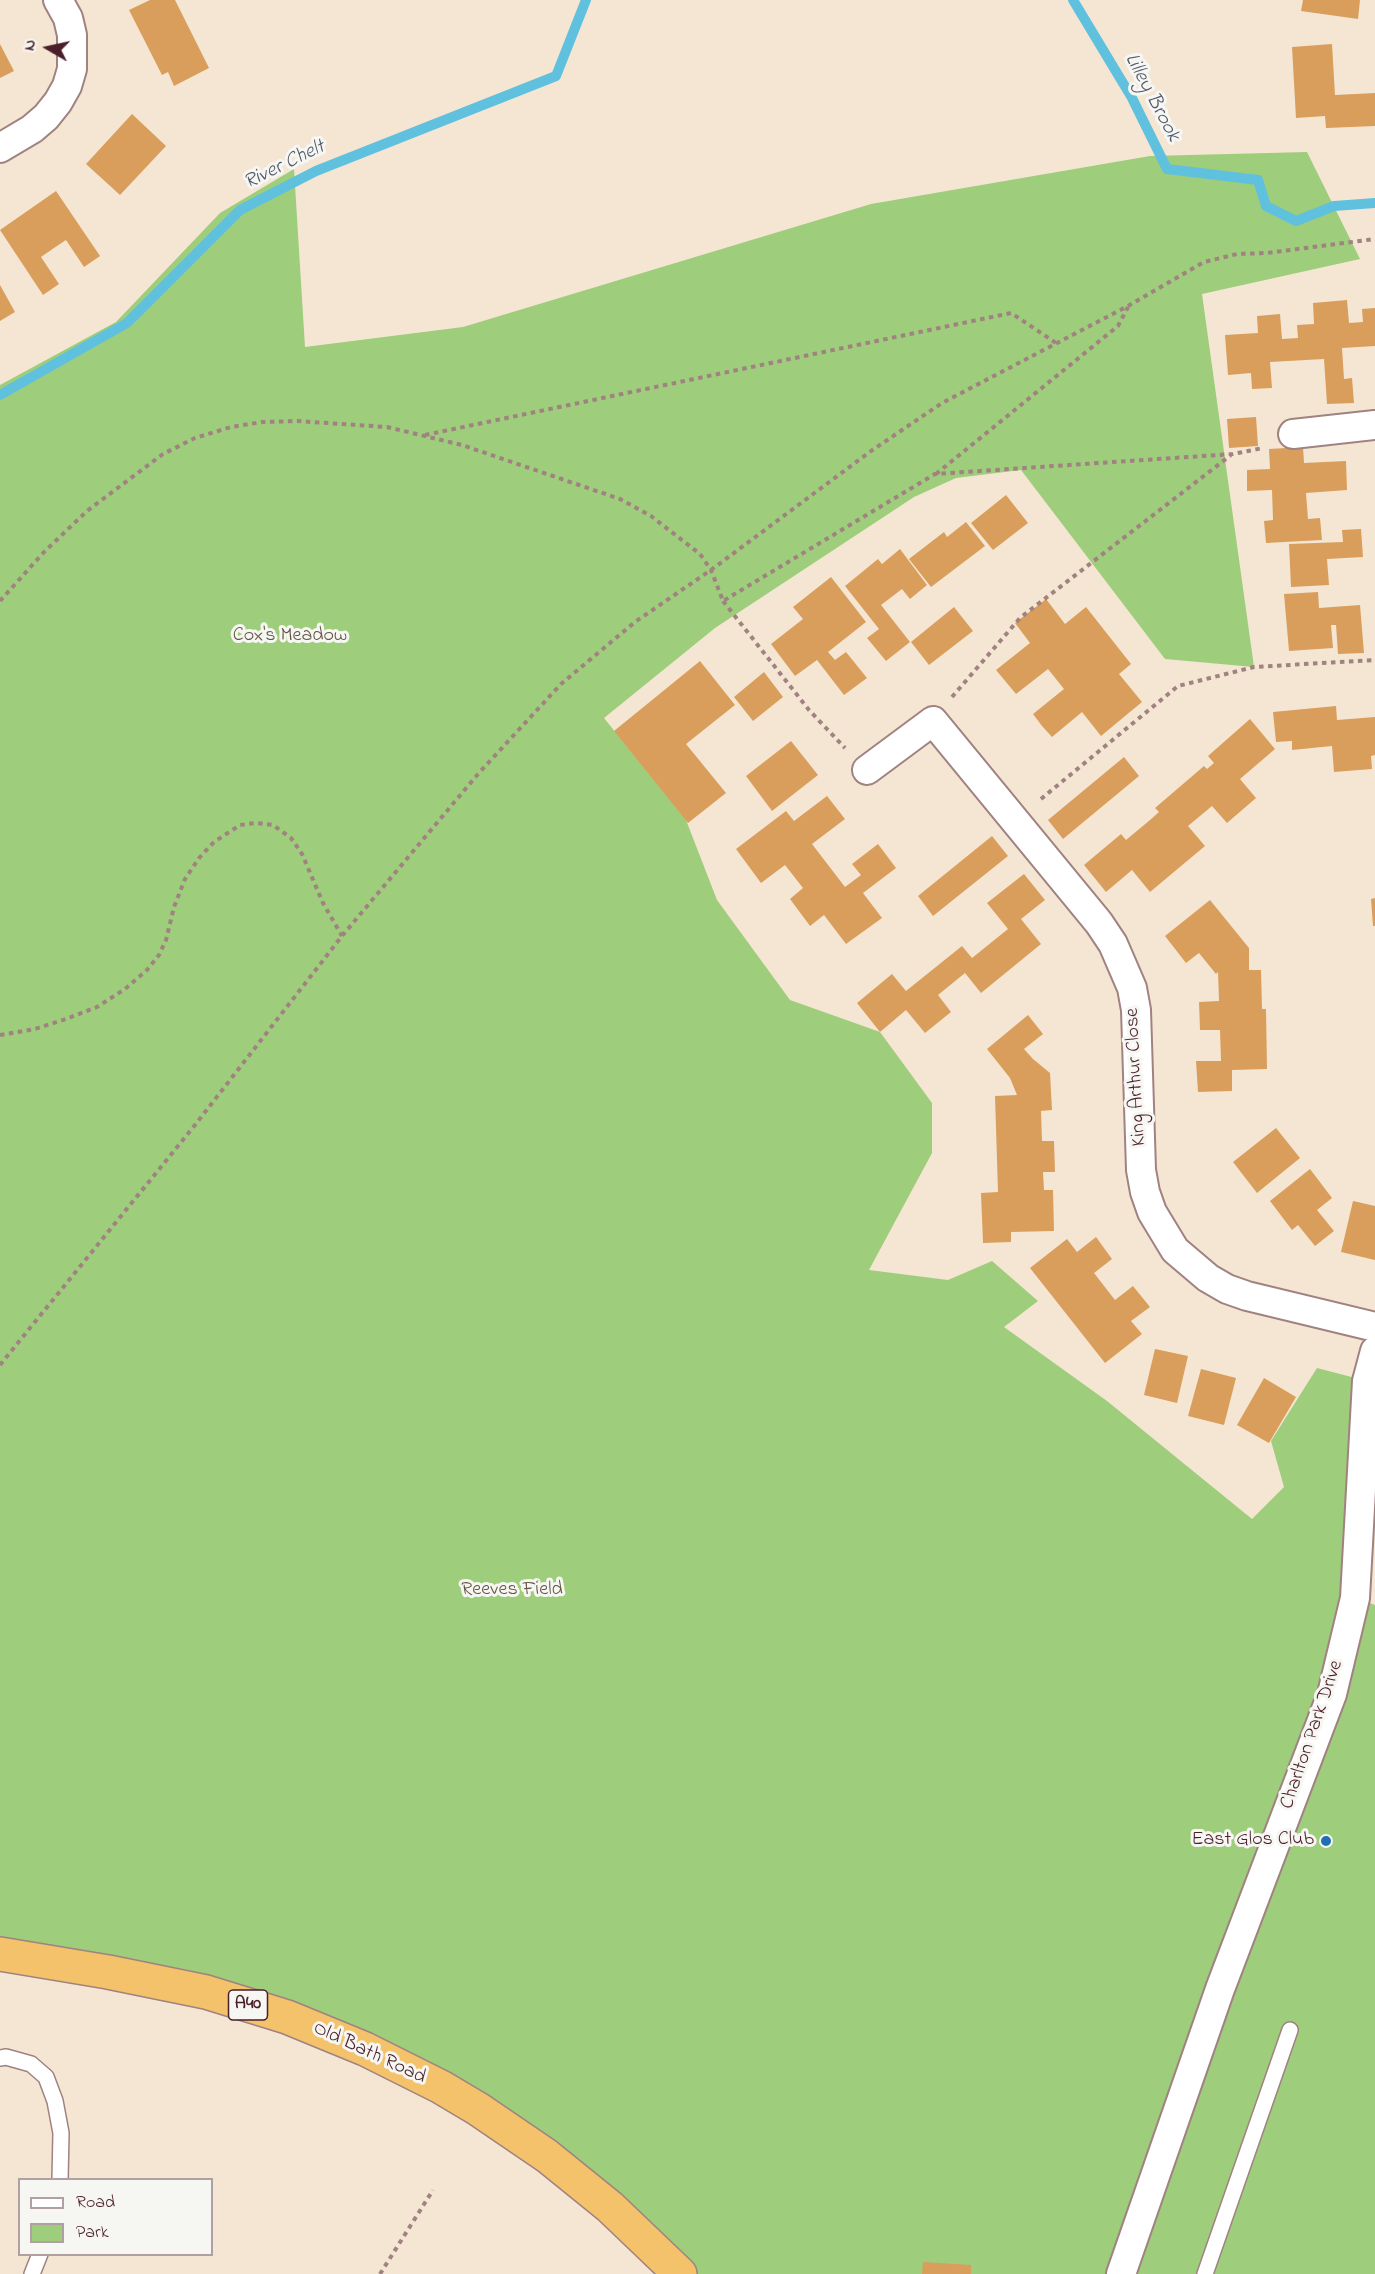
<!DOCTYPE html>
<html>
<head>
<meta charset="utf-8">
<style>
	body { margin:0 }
	#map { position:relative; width:1375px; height:2274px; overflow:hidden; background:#f5e6d4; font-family:"Indie Flower",sans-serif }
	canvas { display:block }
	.legend { position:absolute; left:18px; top:2178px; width:195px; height:78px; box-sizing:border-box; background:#f6f6f2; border:2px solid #b1a0a2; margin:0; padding:8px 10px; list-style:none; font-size:18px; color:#4a1f2b }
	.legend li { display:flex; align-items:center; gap:12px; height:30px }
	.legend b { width:30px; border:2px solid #b1a0a2 }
	.north { position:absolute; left:18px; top:18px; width:60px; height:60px; -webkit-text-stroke:4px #f6f6f2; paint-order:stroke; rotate:279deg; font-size:16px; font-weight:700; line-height:24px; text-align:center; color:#4a1f2b }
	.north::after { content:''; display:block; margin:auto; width:21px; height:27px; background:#4a1f2b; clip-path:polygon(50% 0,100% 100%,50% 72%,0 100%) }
</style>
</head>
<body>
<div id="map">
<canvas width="1375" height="2274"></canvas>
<ul class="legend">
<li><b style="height:8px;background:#fff"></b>Road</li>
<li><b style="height:16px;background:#9ecd7b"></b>Park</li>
</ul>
<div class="north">N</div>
</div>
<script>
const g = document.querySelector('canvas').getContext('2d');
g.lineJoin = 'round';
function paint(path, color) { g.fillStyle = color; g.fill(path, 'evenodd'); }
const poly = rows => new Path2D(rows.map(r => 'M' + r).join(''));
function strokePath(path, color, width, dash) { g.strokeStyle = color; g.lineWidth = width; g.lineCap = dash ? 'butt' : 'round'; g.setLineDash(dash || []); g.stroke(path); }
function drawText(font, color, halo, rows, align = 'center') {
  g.font = font + ' "Indie Flower",sans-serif'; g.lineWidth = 6; g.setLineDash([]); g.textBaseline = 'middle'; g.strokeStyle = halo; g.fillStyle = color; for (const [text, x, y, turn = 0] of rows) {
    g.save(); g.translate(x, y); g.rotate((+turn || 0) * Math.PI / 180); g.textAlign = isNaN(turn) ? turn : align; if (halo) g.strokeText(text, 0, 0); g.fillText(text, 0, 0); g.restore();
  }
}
const green = poly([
	[1307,152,1360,259,1202,294,1254,667,1165,659,1021,470,956,478,914,497,715,628,604,718,686,820,717,900,790,1000,880,1032,932,1103,932,1153,869,1270,948,1280,992,1261,1038,1301,1004,1327,1107,1401,1252,1519,1284,1487,1271,1441,1317,1368,1367,1381,1355,1597,1375,1605,1375,2274,680,2274,640,2234,365,2049,0,1954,0,385,116,322,220,213,294,169,305,347,463,327,871,204,1150,156]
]);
const stream = poly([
	[1073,0,1132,98,1167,169,1258,180,1266,206,1296,221,1334,206,1375,203],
	[0,395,127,323,240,210,316,171,556,76,586,0]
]);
const building = poly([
	[150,0,175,0,209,68,174,86,168,72,162,75,129,10],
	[1303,0,1360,0,1358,19,1301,11],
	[0,44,14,71,0,78],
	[1332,44,1335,95,1375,93,1375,126,1326,128,1325,116,1296,118,1292,47],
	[132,114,166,146,120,195,86,164],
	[56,191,100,256,84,267,66,240,54,248,41,257,59,284,43,295,0,230],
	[0,285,15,312,0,321],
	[1347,300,1349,323,1363,322,1362,309,1375,308,1375,346,1342,348,1344,379,1352,378,1354,403,1327,404,1324,359,1270,362,1272,388,1252,389,1251,373,1228,375,1225,335,1258,333,1257,316,1280,314,1282,339,1298,338,1297,325,1314,324,1313,303],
	[1256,417,1258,446,1229,448,1227,419],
	[1303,447,1304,463,1346,461,1347,490,1306,493,1308,519,1320,518,1322,540,1266,543,1264,521,1273,520,1272,490,1247,491,1247,470,1270,469,1269,449],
	[1006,495,1028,523,993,550,971,523],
	[966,522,985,546,931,587,909,559,944,532,947,537],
	[1361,529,1363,557,1327,559,1329,585,1291,587,1289,544,1343,542,1342,530],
	[900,549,927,585,910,599,902,589,881,605,910,642,886,661,867,638,879,629,845,586,878,559,882,564],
	[831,577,866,622,828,652,835,660,846,652,867,678,844,695,817,660,795,676,771,644,803,619,793,607],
	[1318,592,1319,608,1360,605,1364,653,1338,654,1336,625,1331,625,1333,648,1289,651,1284,594],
	[1046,599,1065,624,1086,607,1131,664,1119,674,1142,702,1101,736,1082,712,1052,737,1042,726,1033,714,1064,689,1048,669,1016,694,996,670,1030,643,1015,623],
	[954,607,973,631,929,665,911,642],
	[700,661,735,705,686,744,726,793,688,823,614,731],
	[764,672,783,697,753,721,734,697],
	[1336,706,1337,720,1375,717,1375,755,1371,756,1372,769,1334,772,1332,746,1292,750,1292,741,1276,742,1273,712],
	[1250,719,1275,749,1240,779,1256,798,1227,823,1212,806,1188,826,1205,846,1150,892,1132,870,1106,892,1084,865,1121,834,1126,840,1150,820,1159,812,1155,808,1204,766,1207,769,1214,763,1208,756],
	[791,741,818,775,772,811,746,776],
	[1124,757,1139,776,1063,839,1048,820],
	[827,796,845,819,812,844,845,887,861,875,852,864,878,844,896,868,863,893,882,918,846,944,824,915,810,926,790,899,803,888,785,865,761,883,736,849,786,811,794,821],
	[992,836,1008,856,933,916,918,896],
	[1024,874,1045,900,1021,919,1041,944,981,993,965,973,938,995,951,1012,925,1033,906,1010,880,1032,857,1003,892,974,906,991,962,946,972,958,1008,929,987,903],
	[1375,898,1375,926,1373,926,1371,899],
	[1210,900,1249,948,1249,970,1261,970,1262,1009,1266,1009,1267,1069,1232,1070,1232,1091,1198,1092,1196,1061,1221,1061,1220,1030,1200,1030,1199,1002,1219,1001,1218,972,1216,974,1199,953,1186,963,1165,936],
	[1028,1015,1043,1034,1024,1049,1033,1059,1050,1073,1052,1110,1041,1111,1042,1141,1054,1141,1055,1172,1043,1172,1044,1190,1053,1190,1054,1231,1011,1232,1011,1242,983,1243,981,1193,998,1192,995,1096,1017,1095,1010,1078,987,1049],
	[1276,1128,1300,1158,1257,1193,1233,1162],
	[1310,1169,1332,1198,1317,1210,1334,1231,1315,1246,1298,1225,1292,1230,1270,1201],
	[1353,1201,1375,1206,1375,1260,1341,1252],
	[1096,1237,1112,1259,1094,1273,1115,1300,1133,1286,1150,1307,1131,1321,1142,1334,1105,1363,1030,1268,1067,1239,1077,1252],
	[1155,1349,1188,1356,1177,1403,1144,1395],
	[1201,1369,1236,1378,1224,1425,1188,1416],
	[1264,1378,1296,1397,1269,1443,1237,1425],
	[923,2262,971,2265,971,2274,922,2274]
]);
const path = poly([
	[425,435,1011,313,1056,343],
	[936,474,1118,326,1128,307],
	[0,601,44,552,87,511,163,454,195,438,231,427,262,422,297,421,387,427,462,445,620,499,651,516,700,554,711,570,723,601,935,474,1233,454,1263,448],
	[723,601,809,710,845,748],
	[952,697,1020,618,1231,455],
	[1041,799,1178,686,1254,667,1375,660],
	[0,1035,35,1029,66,1019,97,1007,125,989,147,970,159,955,166,940,174,907,185,879,199,858,214,842,240,825,255,823,273,825,291,838,302,854,323,903,342,936],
	[0,1365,195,1125,342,936,478,774,561,684,635,622,711,570,871,451,942,403,1128,306,1204,262,1237,254,1267,253,1375,239],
	[380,2274,433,2190]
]);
const service = poly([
	[0,2058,6,2057,31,2064,46,2077,55,2101,61,2133,60,2180],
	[32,2274,40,2254],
	[1205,2274,1290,2030]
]);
const minor = poly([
	[0,148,32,129,46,117,58,102,67,86,72,69,72,35,68,18,58,0],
	[1293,434,1375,425],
	[867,770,933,721,1099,923,1113,944,1132,988,1136,1010,1141,1170,1145,1192,1152,1212,1175,1250,1208,1278,1227,1289,1247,1296,1375,1327],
	[1121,2274,1220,1989,1332,1694,1355,1598,1367,1381,1375,1351]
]);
const trunk = poly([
	[0,1954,108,1972,206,1992,287,2017,365,2049,441,2087,478,2109,547,2156,610,2207,680,2274]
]);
const markers = [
	[1326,1841,6,"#1f6fb2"]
];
const shields = [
	[248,2005,39]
];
const shieldNames = [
	["A40",248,2005]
];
const parkNames = [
	["Cox's Meadow",290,637],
	["Reeves Field",512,1591]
];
const streetNames = [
	["King Arthur Close",1137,1077,-93],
	["Charlton Park Drive",1313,1735,-71],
	["Old Bath Road",369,2054,25]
];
const poiNames = [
	["East Glos Club",1314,1841]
];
const waterNames = [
	["Lilley Brook",1151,98,62],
	["River Chelt",285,166,-26]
];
paint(green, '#9ecd7b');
strokePath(stream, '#60c1de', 10);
paint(building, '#d99e5b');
strokePath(service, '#a08280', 18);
strokePath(minor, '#a08280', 32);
strokePath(trunk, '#a08280', 36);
strokePath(path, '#a08280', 4, [4.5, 4.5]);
strokePath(service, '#fff', 15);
strokePath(minor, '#fff', 28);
strokePath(trunk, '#f3c26a', 33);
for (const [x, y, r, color] of markers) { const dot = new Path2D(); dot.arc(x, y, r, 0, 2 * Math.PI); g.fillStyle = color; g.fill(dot); strokePath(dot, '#f6f6f2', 2); }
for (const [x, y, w] of shields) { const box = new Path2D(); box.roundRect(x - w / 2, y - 15, w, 30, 4.5); g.fillStyle = '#f6f6f2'; g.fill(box); strokePath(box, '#4a1f2b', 1.5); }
drawText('bold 18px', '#4a1f2b', null, shieldNames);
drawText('20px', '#635343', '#f6f6f2', parkNames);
drawText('20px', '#4a1f2b', '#f6f6f2', streetNames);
drawText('20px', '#4a1f2b', '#f6f6f2', poiNames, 'right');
drawText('italic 21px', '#52586a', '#f6f6f2', waterNames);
</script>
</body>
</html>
